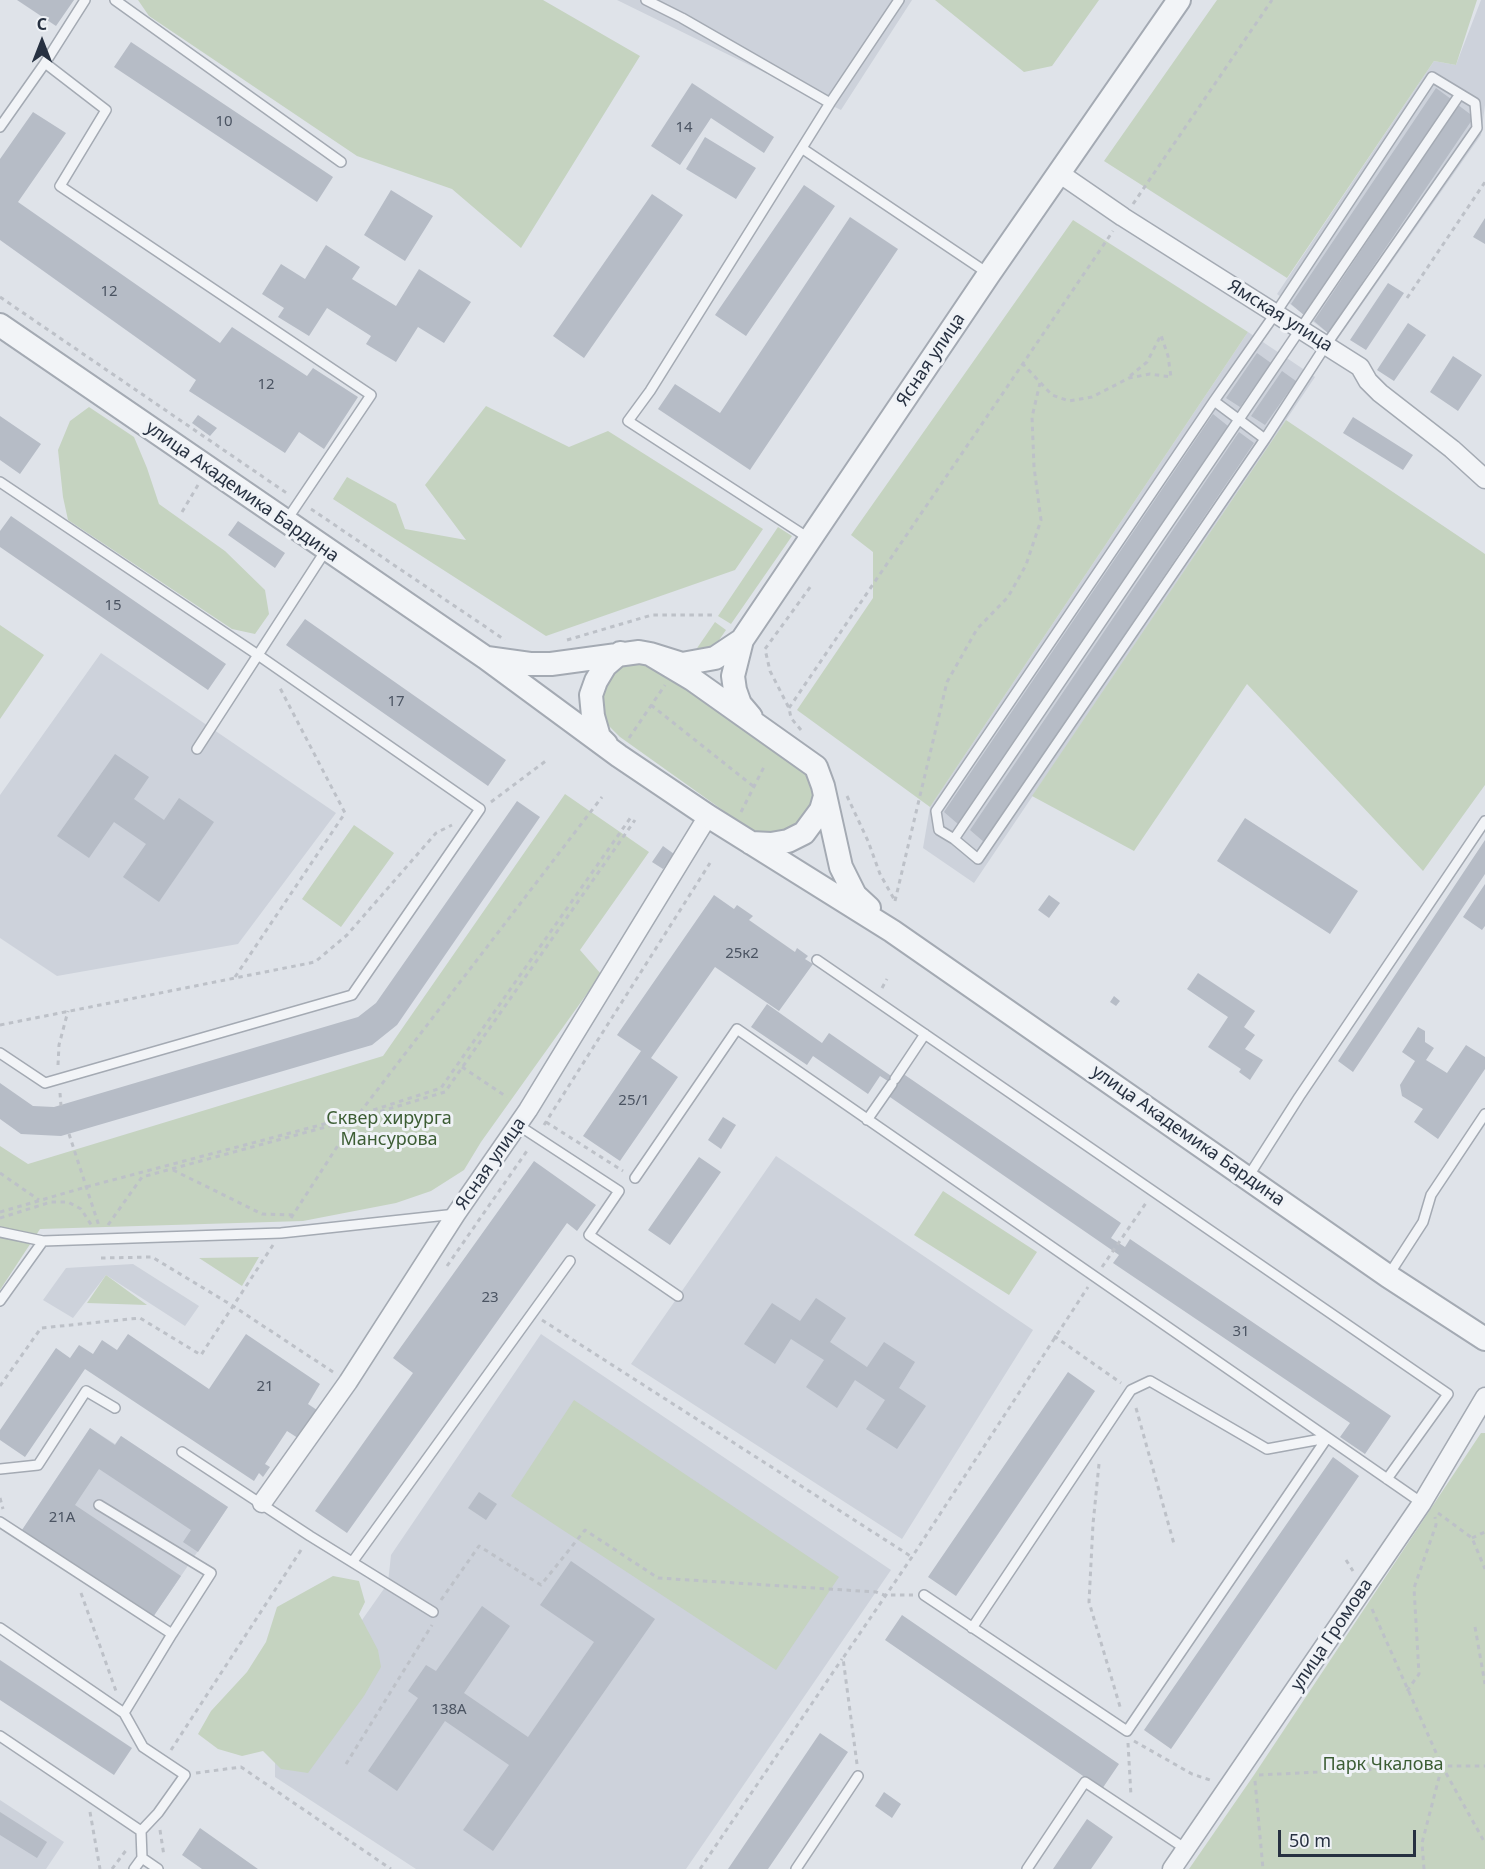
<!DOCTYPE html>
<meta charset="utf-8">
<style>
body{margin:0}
#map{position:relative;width:1485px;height:1869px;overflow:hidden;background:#dfe3e9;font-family:"Noto Sans",sans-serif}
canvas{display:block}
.north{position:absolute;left:12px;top:12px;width:60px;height:60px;-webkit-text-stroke:4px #eff2f6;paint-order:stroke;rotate:0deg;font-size:16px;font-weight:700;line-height:24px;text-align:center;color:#273141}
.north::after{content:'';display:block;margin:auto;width:21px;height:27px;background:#273141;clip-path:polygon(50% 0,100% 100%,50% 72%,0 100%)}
.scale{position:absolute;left:1278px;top:1830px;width:138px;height:27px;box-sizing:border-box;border:3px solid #273141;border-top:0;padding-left:8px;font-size:18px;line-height:21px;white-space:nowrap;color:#273141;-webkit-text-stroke:4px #eff2f6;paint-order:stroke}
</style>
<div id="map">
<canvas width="1485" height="1869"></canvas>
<div class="north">С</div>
<div class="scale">50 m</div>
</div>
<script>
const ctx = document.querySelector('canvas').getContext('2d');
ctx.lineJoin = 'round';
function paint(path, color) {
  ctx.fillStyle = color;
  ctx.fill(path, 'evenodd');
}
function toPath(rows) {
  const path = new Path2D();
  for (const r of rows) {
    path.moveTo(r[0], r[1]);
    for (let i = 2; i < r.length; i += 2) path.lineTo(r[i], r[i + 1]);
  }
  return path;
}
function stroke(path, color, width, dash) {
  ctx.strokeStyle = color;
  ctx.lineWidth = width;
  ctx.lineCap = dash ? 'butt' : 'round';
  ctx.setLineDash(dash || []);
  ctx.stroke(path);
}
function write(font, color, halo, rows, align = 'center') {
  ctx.font = font + ' "Noto Sans",sans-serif';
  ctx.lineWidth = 6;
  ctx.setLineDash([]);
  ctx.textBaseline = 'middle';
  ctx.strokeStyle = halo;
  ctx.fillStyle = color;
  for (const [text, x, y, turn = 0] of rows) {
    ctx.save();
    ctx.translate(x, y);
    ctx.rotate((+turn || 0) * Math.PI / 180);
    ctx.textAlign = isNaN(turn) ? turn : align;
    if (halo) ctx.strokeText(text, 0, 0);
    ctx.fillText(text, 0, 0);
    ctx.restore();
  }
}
paint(toPath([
 [617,0,912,0,841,110],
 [1481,0,1485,0,1485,105,1481,135,1337,340,1277,294,1434,61,1456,65],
 [1248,332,1315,377,974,883,923,848,930,807],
 [101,653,336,813,238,944,57,976,0,938,0,795],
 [776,1156,1033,1330,902,1539,631,1364],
 [133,1264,199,1306,185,1326,106,1275,73,1318,43,1300,66,1268],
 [541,1334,891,1570,686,1869,416,1869,275,1777,275,1744,388,1583,391,1555],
 [90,1428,115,1444,121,1436,228,1507,153,1617,22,1530],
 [0,1800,64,1842,46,1869,0,1869]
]), '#cdd2db');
paint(toPath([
 [138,0,543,0,640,56,521,248,452,189,357,156,149,16],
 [935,0,1099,0,1052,66,1024,72],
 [1217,0,1477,0,1456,65,1434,61,1287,278,1104,161],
 [1073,220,1248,332,930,807,797,710,873,598,873,552,851,535],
 [486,406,569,447,608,431,763,529,735,570,546,636,333,499,347,477,396,504,405,529,466,540,425,485],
 [89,407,134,437,147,468,159,504,225,551,265,590,269,614,255,634,232,629,68,520,63,497,58,450,70,421],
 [1286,420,1485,554,1485,785,1423,871,1247,684,1134,851,1032,796],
 [778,527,792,536,731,624,718,616],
 [715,622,726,630,717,643,706,651,693,654],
 [0,625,44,655,0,719],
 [639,663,659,667,805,771,813,796,811,812,801,822,789,829,776,832,752,831,620,737,608,725,600,710,600,686,621,664],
 [565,794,649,852,580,950,601,974,481,1142,464,1170,431,1191,396,1203,303,1221,40,1229,0,1290,0,1146,28,1164,383,1056],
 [354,825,394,853,341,927,302,899],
 [943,1191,1037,1252,1009,1295,914,1235],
 [259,1257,242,1286,199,1258],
 [106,1275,147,1305,87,1303],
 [574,1400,839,1577,776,1670,511,1496],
 [1481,1433,1485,1433,1485,1869,1189,1869,1254,1775],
 [333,1576,359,1581,365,1602,359,1614,378,1650,381,1667,364,1696,308,1773,281,1769,263,1751,242,1756,218,1749,198,1734,211,1711,247,1672,266,1642,277,1607]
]), '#c5d3c0');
paint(toPath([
 [17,0,74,0,56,26],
 [131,42,333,177,317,202,114,67],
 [692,83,774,137,764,153,711,118,680,165,651,146],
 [1436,88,1451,99,1305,316,1291,304],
 [1458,105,1474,117,1328,333,1314,321],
 [33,112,66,133,18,202,220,343,232,327,307,376,313,368,358,397,324,449,299,432,285,453,189,391,196,380,0,240,0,159],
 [705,137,756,168,736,199,686,169],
 [804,185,835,206,746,336,715,315],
 [391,190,433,216,405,261,364,235],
 [652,194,683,215,584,358,553,336],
 [850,217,898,249,750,470,658,409,675,384,720,413],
 [1485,218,1485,244,1473,237],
 [326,245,360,267,352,279,396,306,419,269,471,302,444,343,418,327,396,362,366,344,371,336,327,308,309,336,278,317,284,308,262,294,281,264,305,279],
 [1388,283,1404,293,1366,350,1350,340],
 [1408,323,1426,335,1394,381,1377,370],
 [1257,353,1271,363,1240,407,1226,398],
 [1453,356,1482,375,1458,411,1430,392],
 [1282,371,1296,381,1265,425,1251,416],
 [1213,414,1228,426,958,824,944,812],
 [198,415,217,428,210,436,192,423],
 [0,416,41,444,20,474,0,460],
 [1353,417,1413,455,1403,470,1343,433],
 [1239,432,1254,443,984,842,970,830],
 [11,516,226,664,208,690,0,547,0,531],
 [238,521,285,553,275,568,228,535],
 [305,619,506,760,488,786,286,645],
 [115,754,149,777,134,799,164,820,179,798,214,822,159,902,123,877,146,844,114,822,89,858,57,836],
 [517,801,540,817,397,1025,372,1045,61,1136,21,1134,0,1119,0,1083,33,1106,54,1107,358,1017,376,1003],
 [1245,818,1358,891,1330,934,1217,861],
 [1485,840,1485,874,1353,1072,1338,1061],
 [663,846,674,854,663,869,652,862],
 [1485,884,1485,926,1482,930,1463,917],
 [714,895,734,909,737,905,753,916,749,920,795,952,797,948,808,956,805,959,813,964,779,1011,715,967,651,1058,678,1077,620,1161,583,1136,641,1051,617,1035],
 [1049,895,1060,903,1049,918,1038,910],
 [1198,973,1255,1011,1244,1027,1255,1035,1245,1049,1263,1060,1250,1080,1239,1072,1241,1069,1208,1047,1228,1017,1187,989],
 [1114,996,1120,1001,1116,1006,1110,1002],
 [767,1004,822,1043,829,1033,897,1080,902,1073,1121,1223,1111,1238,1125,1247,1130,1239,1391,1416,1365,1454,1340,1437,1350,1423,1113,1263,1119,1255,887,1095,894,1085,880,1076,868,1094,813,1056,807,1065,751,1027],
 [1418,1027,1425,1031,1425,1042,1434,1048,1426,1060,1447,1073,1466,1045,1485,1057,1485,1069,1438,1139,1414,1122,1423,1109,1402,1096,1400,1085,1415,1061,1402,1052],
 [723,1117,736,1125,721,1149,708,1140],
 [699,1157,721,1172,670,1245,648,1230],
 [534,1161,596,1205,577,1231,567,1223,347,1533,315,1511,413,1373,393,1358],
 [816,1298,846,1318,830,1342,867,1367,884,1342,915,1362,899,1388,926,1406,897,1449,866,1429,885,1400,855,1380,837,1408,806,1387,824,1360,791,1339,775,1364,744,1344,772,1303,800,1321],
 [128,1334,209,1389,246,1334,320,1384,308,1404,320,1412,301,1440,287,1431,265,1464,270,1467,263,1477,259,1473,254,1481,85,1369,25,1457,0,1440,0,1430,56,1348,70,1358,79,1345,93,1354,102,1340,117,1350],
 [1068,1372,1095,1391,956,1596,928,1577],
 [90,1428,115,1445,121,1436,228,1507,198,1552,183,1542,191,1530,99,1469,75,1505,181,1576,153,1617,22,1530],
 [1333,1457,1359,1476,1171,1749,1144,1730],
 [479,1492,497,1504,486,1520,468,1508],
 [571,1561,655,1619,493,1851,463,1830,509,1765,445,1721,397,1791,368,1771,418,1698,408,1691,426,1665,436,1671,482,1606,510,1626,464,1693,528,1737,594,1642,540,1605],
 [902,1615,1119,1764,1102,1789,885,1640],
 [0,1660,132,1748,114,1775,0,1700],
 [820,1733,848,1752,768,1869,728,1869],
 [884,1792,901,1804,892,1818,875,1806],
 [0,1812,47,1842,37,1858,0,1835],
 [1087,1819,1113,1837,1091,1869,1053,1869],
 [200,1828,258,1869,202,1869,182,1855]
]), '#b6bcc6');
const service = toPath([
 [115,0,341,162],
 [646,0,682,18,830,103],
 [45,63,106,110,60,186,371,395,286,521],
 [1432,77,1475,103,1477,128,1326,345,1265,439,978,859,954,839,939,830,936,811,1214,401,1275,314,1432,77],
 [0,127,45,63,85,0],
 [803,149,989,274],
 [1214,401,1265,439],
 [0,482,258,655,480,809,352,995,45,1083,0,1053],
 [810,539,628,421,650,391,830,103,899,0],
 [197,749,326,550],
 [954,839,1460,94],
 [817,960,1448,1394,1387,1479],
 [895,1079,925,1034],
 [867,1120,892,1084],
 [518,1125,619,1191,589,1235,678,1296],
 [1248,1177,1299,1097,1485,821],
 [635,1178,737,1029,1422,1503],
 [0,1232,43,1241,281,1233,456,1214],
 [1388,1276,1423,1222,1431,1195,1485,1114],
 [0,1301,43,1241],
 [182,1452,310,1536,433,1612],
 [0,1469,38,1465,86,1391,115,1408],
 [99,1505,211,1573,172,1634],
 [0,1522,172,1634,124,1713,0,1628],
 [353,1561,570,1261],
 [924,1595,1127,1731,1327,1438],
 [972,1628,1131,1390,1150,1381,1267,1449,1327,1438],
 [0,1736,141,1831,158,1813,185,1775,143,1747,124,1713],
 [141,1831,142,1858],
 [134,1869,142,1858,158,1869],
 [796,1869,858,1776],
 [1027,1869,1085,1782,1186,1849]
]);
const minor = toPath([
 [1059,173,1123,217,1360,367,1368,381,1380,393,1452,449,1485,479],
 [262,1503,348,1382,456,1214,528,1110,708,816],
 [1172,1869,1422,1503,1485,1397]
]);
const tertiary = toPath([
 [0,325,486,658,619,756,708,816,892,931,1388,1276,1485,1339],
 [742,640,733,676,735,690,740,704,751,717],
 [650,654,682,664,715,658,742,640,989,274,1179,0],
 [487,658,530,664,551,664,639,652,650,654,692,679,816,767,823,786,841,867,855,895,869,908],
 [606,744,599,737,593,716,591,695,596,681,605,666,620,653],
 [751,843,771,844,788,841,804,833,821,810,825,796]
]);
stroke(service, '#a4aab3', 12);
stroke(minor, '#a4aab3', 21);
stroke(tertiary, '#a4aab3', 26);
stroke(toPath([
 [1133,204,1272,0],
 [0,297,288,494],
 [1407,298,1485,182],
 [1022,363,1052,395,1069,401,1092,397,1129,378,1150,374,1171,377,1168,356,1161,335],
 [1130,376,1147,362,1161,335],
 [311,509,505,640],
 [182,512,198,485],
 [567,640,652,615,713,615],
 [651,705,753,786],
 [789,708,1113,231],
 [801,730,791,718,789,708,770,671,765,649,811,586],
 [629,738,665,685],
 [847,796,868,841,880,874,894,899],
 [491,802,547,760],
 [741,812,765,765],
 [895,901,947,682,977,629,1008,597,1026,565,1041,520,1034,467,1032,417,1040,383],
 [235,977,345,813,280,688],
 [882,988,887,979],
 [0,1025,315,962,347,935,436,833,452,825],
 [58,1065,59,1045,68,1011],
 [462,1067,507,1097],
 [60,1093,61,1106],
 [546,1122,623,1171],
 [544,1125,710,863],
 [69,1134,99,1226],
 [173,1170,262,1214,293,1215],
 [0,1173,39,1200],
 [0,1212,86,1187,358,1115,441,1088,631,817],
 [0,1218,51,1202,68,1202,81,1209,92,1226],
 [291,1218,355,1119,602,797],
 [108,1225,142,1177,355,1119,445,1092,635,820],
 [101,1258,152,1257,233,1306,333,1372],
 [447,1266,529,1148],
 [1102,1267,1146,1203],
 [542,1320,912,1557],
 [1054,1336,1121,1383],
 [0,1386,41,1328,140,1318,201,1355,273,1245],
 [1136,1408,1174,1544],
 [1099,1464,1093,1524,1089,1602,1121,1710],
 [0,1498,3,1509],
 [1438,1513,1472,1538,1485,1569],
 [1472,1538,1485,1532],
 [1346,1560,1353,1571],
 [81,1593,116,1691],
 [441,1600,479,1546,541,1585,585,1530,658,1578,876,1592,884,1595,913,1595],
 [1372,1609,1442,1766,1485,1843],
 [1475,1627,1485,1684],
 [1407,1691,1419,1674,1414,1588,1436,1525,1435,1517],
 [1134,1741,1192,1774,1210,1780],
 [1128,1743,1131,1796],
 [171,1750,303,1547],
 [346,1764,432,1625],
 [857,1764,843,1658,912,1557,1088,1287],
 [196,1773,241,1767,391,1869],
 [1259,1775,1442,1766,1485,1766],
 [1255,1781,1263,1869],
 [90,1812,100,1869],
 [160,1830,164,1856],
 [112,1869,127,1849],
 [700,1869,842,1659],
 [1424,1869,1422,1843,1442,1766]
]), '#bdc1c8', 3, [4.5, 4.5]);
stroke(service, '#f2f4f7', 9);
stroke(minor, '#f2f4f7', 18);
stroke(tertiary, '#f2f4f7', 22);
write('15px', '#4b5462', null, [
 ["10",224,122],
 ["14",684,128],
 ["12",109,292],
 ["12",266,385],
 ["15",113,606],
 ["17",396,702],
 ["25к2",742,954],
 ["25/1",634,1101],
 ["23",490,1298],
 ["31",1241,1332],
 ["21",265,1387],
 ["21А",62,1518],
 ["138А",449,1710]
]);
write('18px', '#273141', '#eff2f6', [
 ["Ямская улица",1280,316,32],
 ["Ясная улица",931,360,-56],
 ["улица Академика Бардина",242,492,35],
 ["улица Академика Бардина",1188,1136,35],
 ["Ясная улица",491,1164,-55],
 ["улица Громова",1332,1635,-56]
]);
write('18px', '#3c5d34', '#eff2f6', [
 ["Сквер хирурга",389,1119],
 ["Мансурова",389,1140],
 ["Парк Чкалова",1383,1765]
]);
</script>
